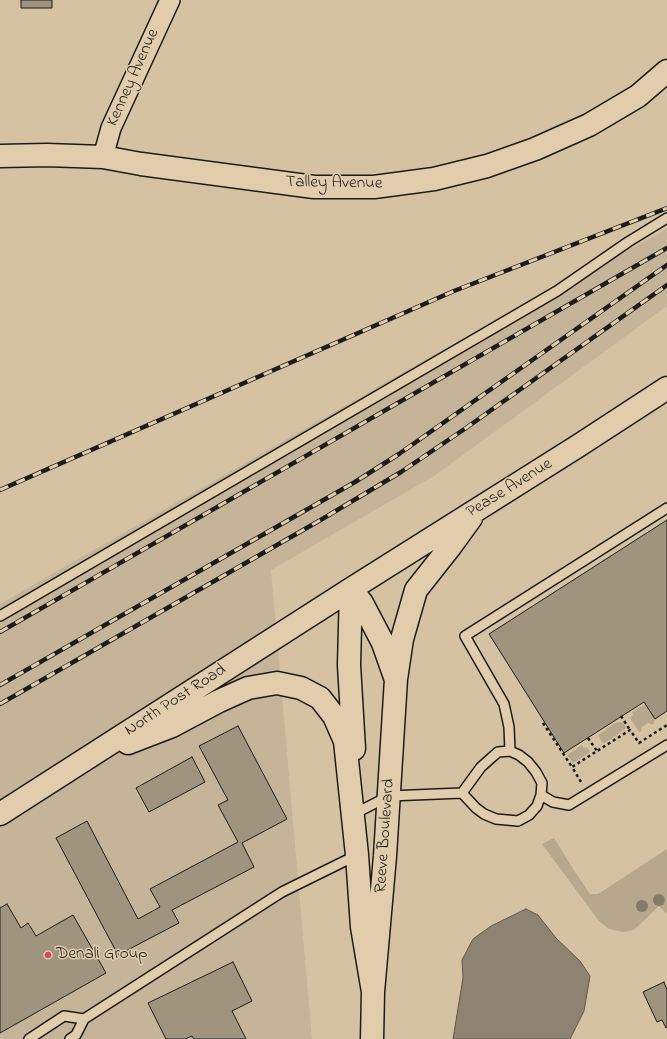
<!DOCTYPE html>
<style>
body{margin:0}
canvas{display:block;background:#d5c2a3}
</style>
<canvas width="667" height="1039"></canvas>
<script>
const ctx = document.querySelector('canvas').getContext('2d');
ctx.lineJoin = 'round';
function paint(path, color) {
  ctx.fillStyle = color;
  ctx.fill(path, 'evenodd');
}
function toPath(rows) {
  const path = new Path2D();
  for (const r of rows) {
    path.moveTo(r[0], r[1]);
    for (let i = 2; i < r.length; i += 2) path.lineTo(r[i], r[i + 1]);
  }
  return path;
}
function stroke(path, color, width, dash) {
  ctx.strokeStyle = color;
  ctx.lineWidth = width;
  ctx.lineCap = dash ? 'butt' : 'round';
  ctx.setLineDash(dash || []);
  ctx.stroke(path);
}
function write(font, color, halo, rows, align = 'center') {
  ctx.font = font + ' "Indie Flower",sans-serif';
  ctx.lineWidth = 3;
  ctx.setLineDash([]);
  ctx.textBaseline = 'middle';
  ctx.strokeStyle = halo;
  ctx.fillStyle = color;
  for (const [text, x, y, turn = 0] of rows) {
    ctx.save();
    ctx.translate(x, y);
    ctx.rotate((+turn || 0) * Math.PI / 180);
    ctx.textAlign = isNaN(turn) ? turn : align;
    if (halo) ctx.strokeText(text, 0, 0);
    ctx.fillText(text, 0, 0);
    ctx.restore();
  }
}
paint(toPath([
 [667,229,667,306,434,476,271,570,312,1039,0,1039,0,604,423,361]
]), '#c5b498');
paint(toPath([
 [646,704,655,719,653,725,648,723,642,727,641,732,639,732,630,718,633,715,632,712],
 [622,722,626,726,625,729,605,743,602,742,598,735,615,723],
 [582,745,584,748,587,747,590,752,573,763,567,755],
 [554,838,573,869,590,894,598,894,667,849,667,914,659,906,634,930,623,932,609,929,599,921,542,844]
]), '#b6a78d');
const water = toPath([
 [526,909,538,915,556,938,580,961,590,976,584,1011,570,1039,453,1039,463,978,462,960,473,939,491,926,526,909]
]);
paint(water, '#8e8270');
stroke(water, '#60594e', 1);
const building = toPath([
 [21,0,52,0,52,8,21,8,21,0],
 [667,520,667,711,655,719,644,702,564,753,489,634,667,520],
 [238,726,287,819,242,843,254,867,172,910,179,923,118,955,56,838,87,821,138,919,160,907,150,889,238,842,218,805,228,800,199,746,238,726],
 [192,757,205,782,149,812,136,788,192,757],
 [7,904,21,928,28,923,36,936,73,915,106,973,0,1033,0,908,7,904],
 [233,962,252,1001,232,1011,246,1039,194,1039,192,1036,185,1039,166,1039,148,1003,233,962],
 [664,982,667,990,667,1027,666,1028,662,1020,657,1022,643,992,664,982]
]);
paint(building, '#a1947e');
stroke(building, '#1c1c1c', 1);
const lane = toPath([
 [0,616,557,291,628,242,667,218],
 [510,751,509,727,504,704,465,636,667,508],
 [510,751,519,755,528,762,536,772,542,783,541,795,537,806,529,815,518,821,496,819,484,814,476,808,462,793,481,767,490,759,498,752,510,751],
 [541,795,553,802,569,805,667,745],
 [354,814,389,796,462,793],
 [29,1039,64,1016,84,1019],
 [70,1039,76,1035,84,1019,282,892,357,855]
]);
const street = toPath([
 [103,157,111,128,170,0]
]);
const secondary = toPath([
 [0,156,47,155,103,157,141,164,314,187,374,187,434,179,487,166,535,149,589,125,638,96,667,71],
 [351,589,349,665,354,749],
 [351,589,362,603,383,643,395,677],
 [128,743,172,726,219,701,248,688,277,683,301,688,320,698,334,716,345,741,357,855,362,927,373,992],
 [0,814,351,589,578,446,667,388],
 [372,1039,373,992,385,856,396,679,402,639,416,590,450,547,471,518]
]);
stroke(lane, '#1c1c1c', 12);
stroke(street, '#1c1c1c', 22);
stroke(secondary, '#1c1c1c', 25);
stroke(toPath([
 [621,716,630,730],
 [543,723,572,767],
 [588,738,597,751],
 [581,782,572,767,630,730,639,743,667,725]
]), '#1c1c1c', 2.5, [3, 3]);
stroke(lane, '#e1cdac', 9);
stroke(street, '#e1cdac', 19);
stroke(secondary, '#e1cdac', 22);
const rail = toPath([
 [0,490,454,291,667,208],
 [0,632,667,248],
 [0,685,355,482,399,454,667,265],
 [0,704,324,518,401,472,466,428,667,285]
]);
stroke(rail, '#1c1c1c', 4.5);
stroke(rail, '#e1cdac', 3, [9]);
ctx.fillStyle = '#847a68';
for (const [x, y] of [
 [659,900],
 [642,906]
]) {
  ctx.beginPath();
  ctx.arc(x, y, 6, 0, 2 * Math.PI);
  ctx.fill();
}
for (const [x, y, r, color] of [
 [48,955,4,"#d1495b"]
]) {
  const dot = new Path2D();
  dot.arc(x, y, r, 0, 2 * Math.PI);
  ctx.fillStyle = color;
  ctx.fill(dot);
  stroke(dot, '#e1cdac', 1.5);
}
write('17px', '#1c1c1c', '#e1cdac', [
 ["Kenney Avenue",134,78,-66],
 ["Talley Avenue",334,184,1],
 ["Pease Avenue",510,489,-32],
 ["North Post Road",176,701,-33],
 ["Reeve Boulevard",386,836,-86]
]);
write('17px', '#1c1c1c', '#e1cdac', [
 ["Denali Group",56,955]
], 'left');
</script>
